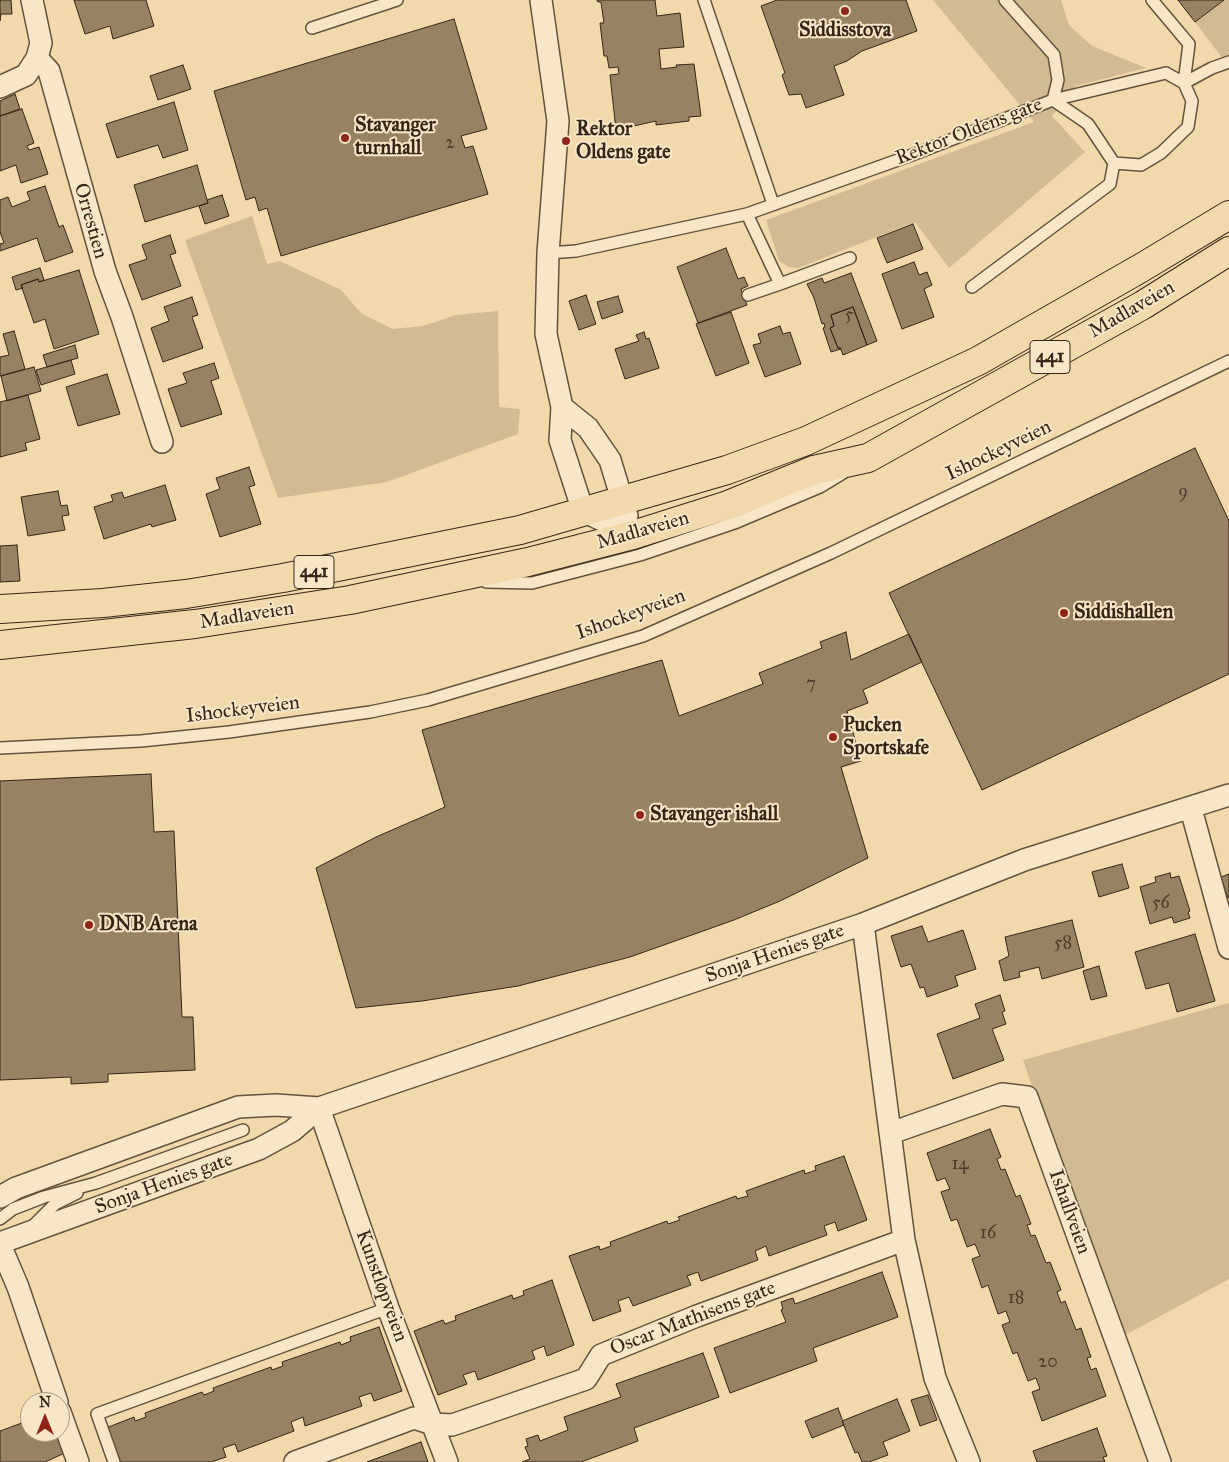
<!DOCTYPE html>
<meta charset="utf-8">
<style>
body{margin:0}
#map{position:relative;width:1229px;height:1462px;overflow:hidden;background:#f2d9ab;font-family:"IM FELL Great Primer",serif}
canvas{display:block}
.north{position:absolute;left:20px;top:1392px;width:50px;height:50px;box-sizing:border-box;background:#f7e6c8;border:1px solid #a99981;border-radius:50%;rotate:0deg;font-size:14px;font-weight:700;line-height:20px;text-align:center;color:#352617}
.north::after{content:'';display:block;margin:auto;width:18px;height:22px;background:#8f2418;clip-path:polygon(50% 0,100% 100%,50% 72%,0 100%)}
</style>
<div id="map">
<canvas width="1229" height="1462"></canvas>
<div class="north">N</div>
</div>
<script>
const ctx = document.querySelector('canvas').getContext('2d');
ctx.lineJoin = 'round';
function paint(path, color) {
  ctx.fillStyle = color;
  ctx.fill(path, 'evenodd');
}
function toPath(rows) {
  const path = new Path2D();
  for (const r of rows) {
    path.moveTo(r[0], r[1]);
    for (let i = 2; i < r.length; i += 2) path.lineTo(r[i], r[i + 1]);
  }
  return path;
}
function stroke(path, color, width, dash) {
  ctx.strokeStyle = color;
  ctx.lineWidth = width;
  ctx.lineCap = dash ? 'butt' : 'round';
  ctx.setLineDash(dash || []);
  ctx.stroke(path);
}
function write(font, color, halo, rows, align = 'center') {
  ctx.font = font + ' "IM FELL Great Primer",serif';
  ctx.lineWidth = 4;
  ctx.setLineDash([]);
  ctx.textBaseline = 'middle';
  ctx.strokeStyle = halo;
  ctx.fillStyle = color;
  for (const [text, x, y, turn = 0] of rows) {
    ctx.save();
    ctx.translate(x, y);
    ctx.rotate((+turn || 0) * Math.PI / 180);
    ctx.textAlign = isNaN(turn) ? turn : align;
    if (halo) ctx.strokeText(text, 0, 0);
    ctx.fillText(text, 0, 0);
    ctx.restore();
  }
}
paint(toPath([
 [933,0,1061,0,1069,25,1092,46,1146,68,1076,86,1052,116,1085,152,949,268,915,222,798,268,789,267,779,261,766,220,1034,122],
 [1224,0,1229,0,1229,67,1195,22],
 [252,216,267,264,280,261,341,290,362,314,393,329,423,326,456,315,498,311,499,407,520,409,518,434,387,482,278,498,185,240],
 [1229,1003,1229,1279,1118,1339,1023,1060]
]), '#d2bb92');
const building = toPath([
 [0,0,11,0,12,14,1,14,0,21,0,0],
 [74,0,146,0,154,26,113,39,110,26,85,34,74,0],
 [597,0,655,0,657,16,680,13,684,47,659,49,661,69,677,67,676,65,694,64,701,116,689,117,689,121,656,125,656,121,616,130,610,75,619,74,618,67,609,68,607,56,604,56,600,23,604,23,601,2,598,2,597,0],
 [777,0,906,0,917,31,862,51,847,61,834,66,844,95,806,108,801,94,789,95,782,75,785,73,761,6,777,0],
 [1178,0,1224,0,1195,22,1178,0],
 [454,19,487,129,461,136,465,148,473,146,488,194,281,256,267,208,259,211,255,197,246,200,214,91,454,19],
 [183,65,191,89,158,100,150,76,183,65],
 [15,94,20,109,0,116,0,101,15,94],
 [174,102,188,150,163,158,158,145,117,158,106,124,174,102],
 [22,109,34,143,27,146,29,150,39,147,48,174,21,183,16,165,0,171,0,116,22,109],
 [197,165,208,203,145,222,134,185,197,165],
 [45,186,59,227,63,225,73,252,45,262,37,238,0,251,0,244,4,243,0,232,0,200,8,197,12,207,30,200,27,192,45,186],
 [222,195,229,216,205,224,199,206,208,203,207,200,222,195],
 [913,224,923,249,887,263,877,238,913,224],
 [170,235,176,253,170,255,181,286,142,300,129,265,147,259,142,245,170,235],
 [726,248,738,279,744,277,748,286,741,289,747,305,698,323,677,267,726,248],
 [914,262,919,275,927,272,932,285,924,289,934,317,902,329,882,274,914,262],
 [40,268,44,280,39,282,38,279,21,285,23,288,16,290,12,277,40,268],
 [79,270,99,334,54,349,45,319,34,323,21,285,38,279,39,282,79,270],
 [851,273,877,341,867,345,853,307,831,315,834,326,830,328,838,348,841,349,831,352,823,328,825,327,824,323,822,324,814,298,807,284,822,278,824,283,851,273],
 [586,295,596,324,579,330,569,301,586,295],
 [618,296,623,312,602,319,597,302,618,296],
 [192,297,198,315,192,317,203,348,163,362,151,328,169,321,164,307,192,297],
 [853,307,867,345,843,355,840,347,838,348,830,328,834,326,831,315,853,307],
 [731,312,749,363,716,376,696,324,731,312],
 [780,326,783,334,790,332,801,364,765,377,753,345,761,343,758,334,780,326],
 [14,331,25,369,0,376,0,357,9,355,3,334,14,331],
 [644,332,646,339,649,338,659,368,625,379,615,349,639,341,636,335,644,332],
 [75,345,78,358,47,367,43,355,75,345],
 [71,360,75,374,41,385,36,370,71,360],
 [214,363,219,378,211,381,222,414,181,427,168,389,187,383,183,373,214,363],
 [34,367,41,391,7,401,1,376,34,367],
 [107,374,120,414,78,426,66,387,107,374],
 [28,395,40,439,25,443,27,450,0,457,0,402,28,395],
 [1195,448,1229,521,1229,674,982,790,889,593,1195,448],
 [249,467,255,485,249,487,261,524,220,537,206,494,220,489,216,478,249,467],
 [165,485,176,520,152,527,151,524,104,539,94,507,113,501,111,495,122,492,124,498,165,485],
 [58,491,61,506,67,505,69,515,62,516,65,530,28,536,21,497,58,491],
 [17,545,20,581,0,582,0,546,17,545],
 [846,632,851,660,909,634,922,662,863,690,868,703,847,711,861,761,841,767,868,858,780,901,734,920,630,957,518,986,422,1001,356,1008,316,868,376,837,445,807,422,730,662,660,679,716,763,684,759,673,822,648,820,642,846,632],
 [151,774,154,832,174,831,182,1017,193,1017,195,1070,108,1074,108,1082,71,1084,71,1077,0,1080,0,781,151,774],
 [1122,864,1129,888,1099,897,1092,872,1122,864],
 [1170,873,1171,878,1179,876,1190,911,1188,912,1190,918,1174,923,1172,917,1150,924,1140,887,1156,882,1155,877,1170,873],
 [1229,874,1229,898,1228,898,1221,877,1229,874],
 [1072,920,1084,967,1042,979,1039,967,1019,972,1020,977,1004,981,999,961,1009,956,1005,937,1072,920],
 [922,926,928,942,963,930,976,969,955,976,958,986,927,997,924,987,920,988,911,964,901,967,891,936,922,926],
 [1195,934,1215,1001,1177,1012,1169,983,1146,989,1135,952,1195,934],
 [1099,966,1107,996,1091,1000,1083,971,1099,966],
 [1000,995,1005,1011,1002,1012,1006,1024,992,1029,1004,1060,953,1079,937,1034,980,1018,975,1004,1000,995],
 [990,1129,1001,1157,997,1159,1001,1170,1005,1169,1016,1197,1020,1195,1031,1224,1027,1225,1031,1236,1035,1235,1046,1263,1050,1262,1061,1290,1057,1292,1061,1303,1065,1301,1076,1330,1081,1328,1091,1357,1087,1358,1091,1370,1096,1368,1106,1396,1042,1421,1032,1392,1040,1389,1036,1378,1028,1381,1017,1352,1013,1354,1002,1325,1010,1322,1006,1311,998,1314,988,1285,982,1288,972,1259,980,1256,975,1244,967,1247,957,1219,951,1221,941,1192,950,1189,945,1178,937,1181,927,1153,990,1129],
 [844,1156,867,1220,838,1231,835,1222,824,1226,827,1235,769,1256,766,1246,755,1251,758,1260,701,1281,698,1272,687,1276,691,1285,633,1306,629,1297,618,1301,621,1311,593,1321,569,1256,599,1246,600,1250,611,1246,610,1242,667,1221,668,1224,680,1220,678,1217,736,1196,737,1199,748,1196,746,1191,804,1170,805,1174,816,1170,815,1166,844,1156],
 [882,1272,898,1317,813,1348,817,1361,730,1393,714,1348,786,1322,781,1310,783,1309,781,1302,793,1298,795,1304,882,1272],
 [552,1280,574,1345,547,1356,544,1346,532,1351,535,1359,478,1380,475,1371,463,1375,467,1384,438,1395,414,1331,443,1320,445,1324,456,1320,455,1316,512,1295,513,1299,524,1295,523,1291,552,1280],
 [379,1327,402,1391,374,1401,371,1393,359,1397,362,1406,305,1426,303,1417,291,1422,294,1431,238,1452,235,1444,223,1448,226,1457,211,1462,118,1462,106,1428,134,1417,135,1421,146,1417,145,1413,202,1392,204,1395,214,1391,213,1388,271,1367,272,1370,283,1366,282,1362,340,1342,341,1345,351,1341,350,1337,379,1327],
 [703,1353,719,1397,634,1428,638,1441,581,1462,522,1462,530,1459,525,1447,528,1446,526,1439,538,1435,540,1441,568,1430,564,1417,621,1397,616,1384,703,1353],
 [928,1395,937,1420,920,1426,911,1400,928,1395],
 [897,1399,910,1431,883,1442,888,1455,869,1462,862,1462,858,1452,855,1453,842,1421,897,1399],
 [838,1408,844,1425,812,1438,805,1421,838,1408],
 [30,1420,30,1432,46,1432,48,1439,61,1435,67,1452,45,1462,0,1462,0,1431,30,1420],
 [1097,1428,1107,1456,1103,1457,1105,1462,1037,1462,1033,1451,1097,1428],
 [421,1442,428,1462,367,1462,421,1442]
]);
paint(building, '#978364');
stroke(building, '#352617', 1);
const lane = toPath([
 [704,0,773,204],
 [1152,0,1189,44,1184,83],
 [312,28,397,0],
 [1166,73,1184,83,1192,101,1188,127,1161,153,1141,165,1114,163,1088,124,1053,100,1166,73],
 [1184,83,1212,68,1229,62],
 [747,214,780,284,748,295],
 [548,253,576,251,747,214,912,155,1053,100,1058,80,1054,55,1005,0],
 [780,284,850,258],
 [972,287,1110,184,1114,163],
 [486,582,532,583,640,555,737,522,820,487,843,473],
 [0,748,141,741,229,732,370,712,428,700,643,636,831,553,1229,361],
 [0,1219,13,1209,44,1197,96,1183,243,1130],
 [32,1227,55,1204,77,1193],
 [114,1462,97,1414,388,1308]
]);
const street = toPath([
 [32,0,41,43,37,58,49,71,105,271,122,317,162,442],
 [541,0,558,121,548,253,546,334,562,407,560,440,583,511,633,535],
 [0,87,26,75,37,58],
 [562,407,588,428,610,460,627,516],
 [1191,809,1229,948],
 [863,924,904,1240,935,1378,969,1462],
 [319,1108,388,1308,447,1462],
 [891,1133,1002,1094,1027,1097,1160,1462],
 [0,1197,16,1188,238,1107,276,1105,319,1108],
 [0,1243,259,1149,292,1131,319,1108,863,924,1024,860,1229,795],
 [0,1245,18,1287,57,1402],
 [60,1412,78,1462],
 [295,1462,414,1418,433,1424,452,1425,586,1379,601,1355,697,1316,904,1240]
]);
const primary = toPath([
 [0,609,103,603,186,594,283,578,520,530,727,470,806,441,978,361,1141,268,1229,215],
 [0,645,195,624,350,600,528,562,633,535,728,505,814,470,868,458,1143,305,1229,251]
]);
stroke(lane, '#64533c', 14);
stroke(street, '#64533c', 24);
stroke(primary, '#352617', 30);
stroke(lane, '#f7e6c8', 11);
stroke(street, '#f7e6c8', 21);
stroke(primary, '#f2d9ab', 28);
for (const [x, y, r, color] of [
 [845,11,5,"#8f2418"],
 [345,138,5,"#8f2418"],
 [566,141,5,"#8f2418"],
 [1064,613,5,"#8f2418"],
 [833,737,5,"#8f2418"],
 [640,815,5,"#8f2418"],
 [89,925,5,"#8f2418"]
]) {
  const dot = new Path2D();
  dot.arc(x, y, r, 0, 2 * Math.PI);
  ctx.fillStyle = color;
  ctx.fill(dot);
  stroke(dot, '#f7e6c8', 2);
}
write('18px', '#4e3d2a', null, [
 ["2",450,144],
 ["5",849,316],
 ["9",1183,493],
 ["7",811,685],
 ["56",1161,904],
 ["58",1063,944],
 ["14",960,1165],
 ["16",988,1234],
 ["18",1016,1299],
 ["20",1048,1363]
]);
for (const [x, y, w] of [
 [1050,357,40],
 [314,572,40]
]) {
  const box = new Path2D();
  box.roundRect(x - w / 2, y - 16.5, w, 33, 4);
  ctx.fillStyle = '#f7e6c8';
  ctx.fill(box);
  stroke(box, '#352617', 1);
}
write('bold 19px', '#352617', null, [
 ["441",1050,357],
 ["441",314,572]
]);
write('bold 20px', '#352617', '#f7e6c8', [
 ["Siddisstova",845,31,"center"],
 ["Stavanger",355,126],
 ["turnhall",355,149],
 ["Rektor",576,130],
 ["Oldens gate",576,153],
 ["Siddishallen",1074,613],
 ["Pucken",843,726],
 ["Sportskafe",843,749],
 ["Stavanger ishall",650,815],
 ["DNB Arena",99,925]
], 'left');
write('20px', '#352617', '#f7e6c8', [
 ["Rektor Oldens gate",969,132,-21],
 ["Orrestien",90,221,74],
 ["Madlaveien",1132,310,-30],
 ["Ishockeyveien",999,451,-26],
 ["Madlaveien",643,531,-16],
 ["Ishockeyveien",631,615,-20],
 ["Madlaveien",247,616,-9],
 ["Ishockeyveien",243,710,-7],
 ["Sonja Henies gate",775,954,-19],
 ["Sonja Henies gate",164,1184,-20],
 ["Ishallveien",1069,1212,70],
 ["Kunstløpveien",381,1286,70],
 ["Oscar Mathisens gate",693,1319,-21]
]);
</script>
